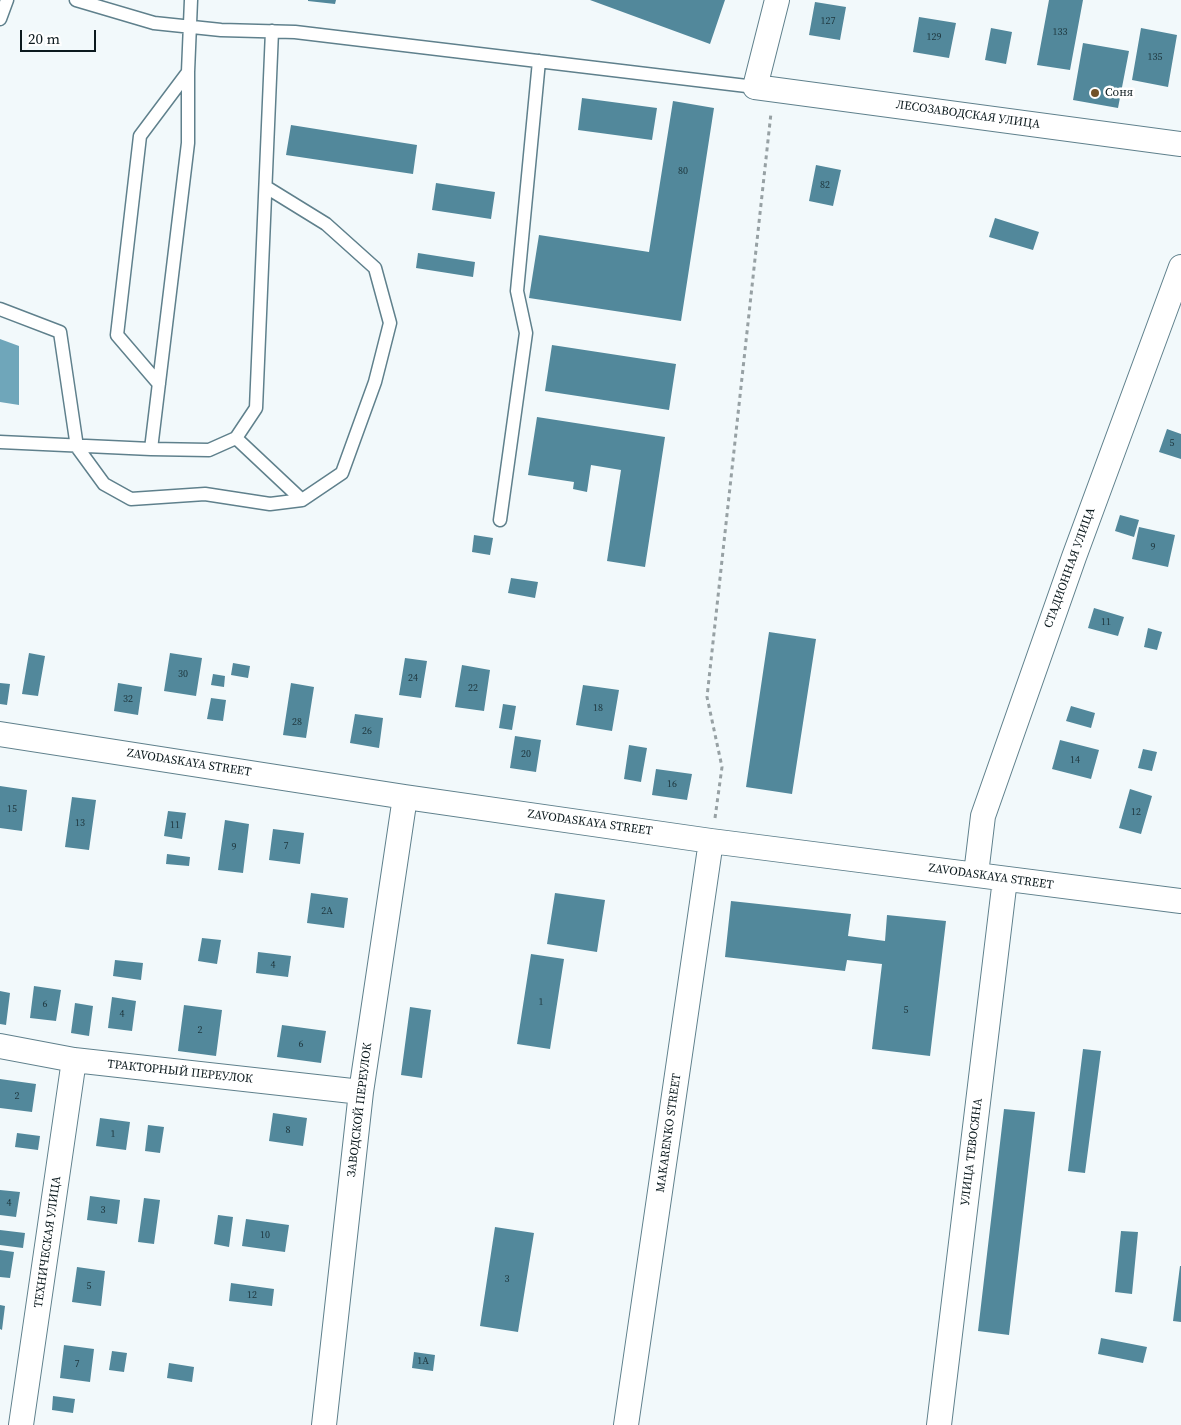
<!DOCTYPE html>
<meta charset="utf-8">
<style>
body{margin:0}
#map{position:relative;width:1181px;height:1425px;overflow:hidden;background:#f2f9fb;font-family:"Source Serif 4",serif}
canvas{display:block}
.scale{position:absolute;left:20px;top:30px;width:76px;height:22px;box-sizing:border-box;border:2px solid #0c1a1e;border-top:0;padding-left:6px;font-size:15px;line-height:18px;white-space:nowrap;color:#0c1a1e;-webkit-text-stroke:4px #fff;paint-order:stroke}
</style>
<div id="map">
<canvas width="1181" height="1425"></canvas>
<div class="scale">20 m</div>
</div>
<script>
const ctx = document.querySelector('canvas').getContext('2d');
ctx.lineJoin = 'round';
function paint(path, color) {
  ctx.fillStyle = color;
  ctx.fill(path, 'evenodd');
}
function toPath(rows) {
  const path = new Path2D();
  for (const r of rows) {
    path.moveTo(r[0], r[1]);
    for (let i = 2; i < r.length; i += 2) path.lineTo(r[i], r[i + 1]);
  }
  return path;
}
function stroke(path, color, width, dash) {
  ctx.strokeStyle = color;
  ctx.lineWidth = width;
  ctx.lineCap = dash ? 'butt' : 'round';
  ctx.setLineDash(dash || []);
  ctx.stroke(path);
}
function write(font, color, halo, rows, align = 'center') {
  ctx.font = font + ' "Source Serif 4",serif';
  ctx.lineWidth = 5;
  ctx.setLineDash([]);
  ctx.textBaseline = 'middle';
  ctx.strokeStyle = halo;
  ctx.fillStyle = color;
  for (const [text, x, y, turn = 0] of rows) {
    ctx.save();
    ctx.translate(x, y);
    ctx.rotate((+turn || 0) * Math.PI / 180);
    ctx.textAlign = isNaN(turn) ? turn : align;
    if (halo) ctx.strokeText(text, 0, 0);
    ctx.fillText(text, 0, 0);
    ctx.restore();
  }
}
paint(toPath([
 [0,339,19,346,19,405,0,402]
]), '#6fa6ba');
paint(toPath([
 [308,0,336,0,335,4,308,1],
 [590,0,725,0,710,44],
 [1049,0,1083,0,1070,70,1037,65],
 [815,2,846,7,840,40,809,35],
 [919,17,956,23,949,58,913,52],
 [991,28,1012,32,1006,64,985,60],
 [1141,28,1177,35,1168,87,1132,80],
 [1083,43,1129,51,1118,108,1073,100],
 [582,98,657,108,652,140,578,130],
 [673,101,714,108,681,321,529,298,539,235,649,252],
 [291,125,417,145,413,174,286,155],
 [816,165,841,170,833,206,809,201],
 [436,183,495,192,491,219,432,210],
 [995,218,1039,232,1033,250,989,237],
 [418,253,475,262,473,277,416,268],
 [552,345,676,364,669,410,545,391],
 [537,417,665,437,645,567,607,561,621,470,591,465,587,492,573,489,574,482,528,475],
 [1167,429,1181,434,1181,459,1159,452],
 [1120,515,1139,520,1134,537,1115,531],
 [1139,527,1175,535,1168,567,1132,559],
 [474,535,493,538,490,555,472,552],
 [511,578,538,582,535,598,508,593],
 [1094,608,1124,617,1118,636,1088,628],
 [1148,628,1162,632,1157,650,1144,647],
 [769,632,816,639,792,794,746,787],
 [29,653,45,656,38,696,22,694],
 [170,653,202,658,196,696,164,691],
 [405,658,427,661,421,698,399,695],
 [233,663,250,666,248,678,231,675],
 [462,665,490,670,484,711,455,707],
 [213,674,225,676,224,687,211,685],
 [0,683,10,684,7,705,0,704],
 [118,683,142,687,138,715,114,711],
 [291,683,314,687,306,738,283,735],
 [583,685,619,690,612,731,576,725],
 [211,698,226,700,223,721,207,719],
 [503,704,516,706,512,730,499,728],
 [1071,706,1095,713,1091,728,1066,721],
 [355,714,383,718,379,748,350,743],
 [515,736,541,740,536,772,510,768],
 [1060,740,1099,750,1091,779,1052,769],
 [629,745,647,748,641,782,624,779],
 [1143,749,1157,752,1152,771,1138,768],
 [656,769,692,774,687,800,652,795],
 [0,786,27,790,22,831,0,828],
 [1130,789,1152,796,1141,834,1119,828],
 [72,797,96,800,89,850,65,847],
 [168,811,186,813,182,839,164,836],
 [225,820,249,824,243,873,218,870],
 [273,829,304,833,300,864,269,860],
 [167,854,190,857,189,866,166,864],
 [311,893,348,898,344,928,307,923],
 [555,893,605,900,597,952,547,944],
 [731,901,851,914,848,936,885,941,887,915,946,921,930,1056,872,1049,882,964,847,960,845,971,725,957],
 [202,938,221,940,217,964,198,961],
 [258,952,291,956,288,977,256,973],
 [531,954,564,959,550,1049,517,1044],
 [115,960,143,963,141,980,113,976],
 [34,986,61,990,56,1021,30,1018],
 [0,991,10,993,6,1025,0,1024],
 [112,997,136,1001,132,1031,108,1028],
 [75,1003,93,1006,89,1036,71,1033],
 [184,1005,222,1010,216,1056,178,1051],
 [410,1007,431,1010,422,1078,401,1075],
 [282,1025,326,1031,321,1063,277,1057],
 [1083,1049,1101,1051,1085,1173,1068,1171],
 [0,1079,36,1084,32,1112,0,1108],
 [1004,1109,1035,1112,1009,1335,978,1331],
 [273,1113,307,1118,303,1146,269,1141],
 [100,1118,130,1122,126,1150,96,1146],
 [148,1125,164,1127,160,1153,145,1151],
 [17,1133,40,1136,38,1150,15,1147],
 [0,1190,20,1192,16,1217,0,1215],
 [90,1196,120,1200,117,1224,87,1220],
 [144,1198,160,1200,154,1244,138,1242],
 [218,1215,233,1217,229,1247,214,1244],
 [246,1219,289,1225,285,1252,242,1246],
 [495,1227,534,1233,518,1332,480,1326],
 [0,1230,25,1233,23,1248,0,1245],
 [1121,1231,1138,1232,1132,1294,1115,1292],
 [0,1250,14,1252,10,1278,0,1277],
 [1180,1266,1181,1266,1181,1322,1173,1321],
 [77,1267,105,1271,101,1306,72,1302],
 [231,1283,274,1289,272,1306,229,1301],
 [0,1305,5,1306,2,1330,0,1329],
 [1101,1338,1147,1347,1143,1363,1098,1354],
 [64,1345,94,1349,90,1382,60,1378],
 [112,1351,127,1353,124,1372,109,1370],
 [414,1352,435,1355,433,1371,412,1368],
 [169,1363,194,1367,192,1382,167,1378],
 [53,1396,75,1399,73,1413,52,1410]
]), '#52889b');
const service = toPath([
 [76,0,154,23,221,30,295,32,755,87],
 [0,19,7,0],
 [0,309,60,332,77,447,104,484,131,499,205,494,270,504,302,500,342,473,375,382,390,323,375,268,326,224,266,187],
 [159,384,117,335,140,136,188,72],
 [236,438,302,500],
 [0,442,151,449,209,450,236,438,256,408,272,31],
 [151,449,188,143,188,72,191,0],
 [500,520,526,333,517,291,539,61]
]);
const minor = toPath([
 [777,0,755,87,1181,144],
 [0,734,405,797,711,841,1181,901],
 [976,874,983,816,1074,557,1181,267],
 [0,1046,74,1060,361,1092],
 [21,1425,74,1060],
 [324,1425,361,1092,405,797],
 [626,1425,711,841],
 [939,1425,1005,879]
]);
stroke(service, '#5f808c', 15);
stroke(minor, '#5f808c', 26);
stroke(toPath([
 [715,818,722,767,707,697,771,113]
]), '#97a1a4', 3, [4, 4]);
stroke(service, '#fff', 12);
stroke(minor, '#fff', 24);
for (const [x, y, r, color] of [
 [1095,93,5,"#725228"]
]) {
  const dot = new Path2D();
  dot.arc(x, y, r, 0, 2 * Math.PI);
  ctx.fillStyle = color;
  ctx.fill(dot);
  stroke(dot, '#fff', 2);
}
write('10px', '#1e363d', null, [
 ["127",828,21],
 ["133",1060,32],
 ["129",934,37],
 ["135",1155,57],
 ["80",683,171],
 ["82",825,185],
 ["5",1172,443],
 ["9",1153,547],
 ["11",1106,622],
 ["30",183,674],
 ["24",413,678],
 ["22",473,688],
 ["32",128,699],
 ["18",598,708],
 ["28",297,722],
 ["26",367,731],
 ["20",526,754],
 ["14",1075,760],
 ["16",672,784],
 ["15",12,809],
 ["12",1136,812],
 ["13",80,823],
 ["11",175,825],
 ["7",286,846],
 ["9",234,847],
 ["2А",327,911],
 ["4",273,965],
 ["1",541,1002],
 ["6",45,1004],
 ["5",906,1010],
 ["4",122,1014],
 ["2",200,1030],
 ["6",301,1044],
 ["2",17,1096],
 ["8",288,1130],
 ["1",113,1134],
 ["4",9,1203],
 ["3",103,1210],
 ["10",265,1235],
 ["3",507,1279],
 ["5",89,1286],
 ["12",252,1295],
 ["1А",423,1361],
 ["7",77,1364]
]);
write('12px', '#0c1a1e', '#fff', [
 ["Соня",1105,93]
], 'left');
write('12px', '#0c1a1e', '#fff', [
 ["ЛЕСОЗАВОДСКАЯ УЛИЦА",968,115,8],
 ["СТАДИОННАЯ УЛИЦА",1070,568,-70],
 ["ZAVODASKAYA STREET",189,763,9],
 ["ZAVODASKAYA STREET",590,823,8],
 ["ZAVODASKAYA STREET",991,877,8],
 ["ТРАКТОРНЫЙ ПЕРЕУЛОК",180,1072,6],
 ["ЗАВОДСКОЙ ПЕРЕУЛОК",360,1110,-83],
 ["MAKARENKO STREET",669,1133,-82],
 ["УЛИЦА ТЕВОСЯНА",972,1152,-83],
 ["ТЕХНИЧЕСКАЯ УЛИЦА",48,1242,-82]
]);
</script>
